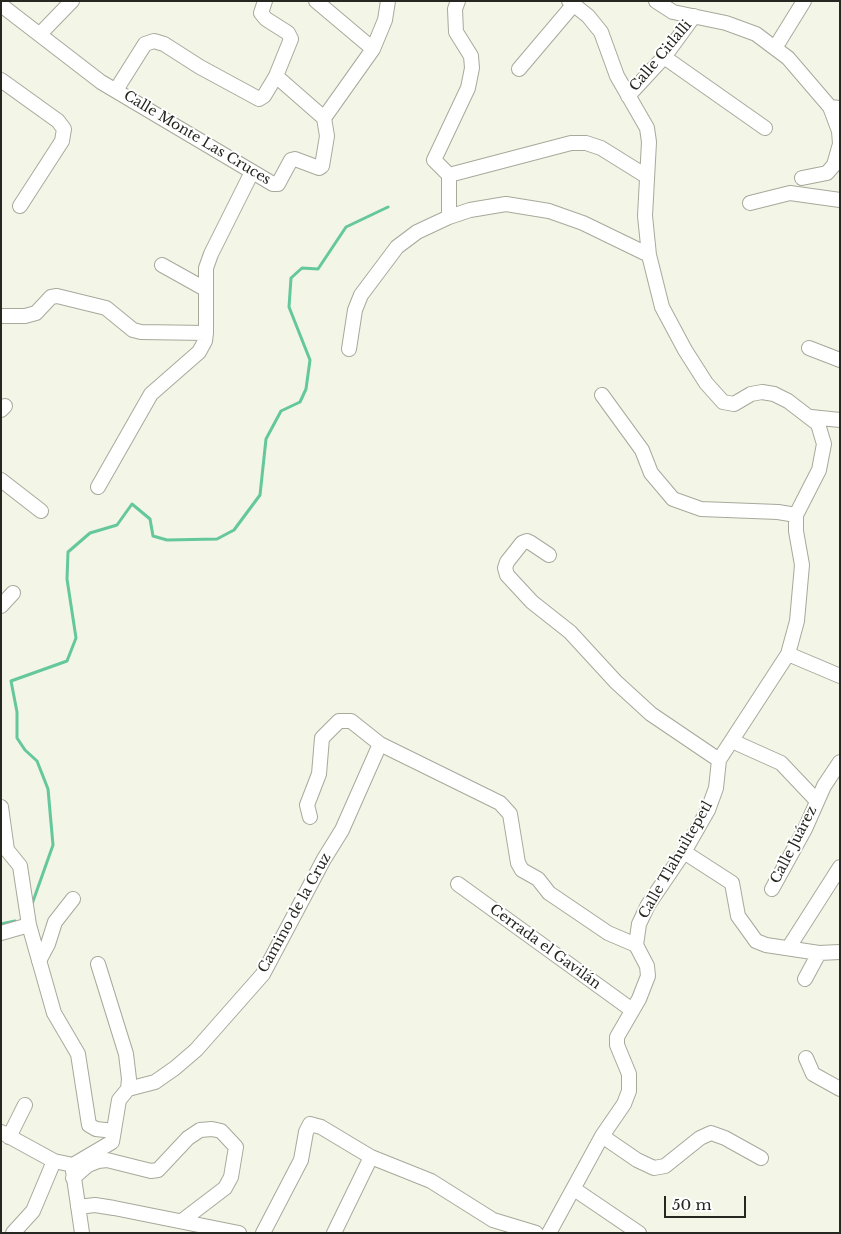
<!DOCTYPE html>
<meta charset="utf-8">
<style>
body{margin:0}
#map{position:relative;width:841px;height:1234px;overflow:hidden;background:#f3f5e6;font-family:"Libre Baskerville",serif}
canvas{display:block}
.frame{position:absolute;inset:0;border:2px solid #262721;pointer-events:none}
.scale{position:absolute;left:664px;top:1196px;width:82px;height:22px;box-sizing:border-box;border:2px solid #262721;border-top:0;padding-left:6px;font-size:15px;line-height:18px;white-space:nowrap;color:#262721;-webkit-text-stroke:4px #fff;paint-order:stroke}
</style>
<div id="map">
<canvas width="841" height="1234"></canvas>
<div class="frame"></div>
<div class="scale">50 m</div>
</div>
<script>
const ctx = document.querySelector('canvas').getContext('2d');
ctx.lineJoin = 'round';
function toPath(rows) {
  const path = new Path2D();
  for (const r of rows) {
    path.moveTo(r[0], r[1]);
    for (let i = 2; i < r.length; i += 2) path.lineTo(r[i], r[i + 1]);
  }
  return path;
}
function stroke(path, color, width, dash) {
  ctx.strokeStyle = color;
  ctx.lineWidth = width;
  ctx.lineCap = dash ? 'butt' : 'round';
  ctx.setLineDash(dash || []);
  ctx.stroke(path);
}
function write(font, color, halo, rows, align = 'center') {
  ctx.font = font + ' "Libre Baskerville",serif';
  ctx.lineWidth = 4;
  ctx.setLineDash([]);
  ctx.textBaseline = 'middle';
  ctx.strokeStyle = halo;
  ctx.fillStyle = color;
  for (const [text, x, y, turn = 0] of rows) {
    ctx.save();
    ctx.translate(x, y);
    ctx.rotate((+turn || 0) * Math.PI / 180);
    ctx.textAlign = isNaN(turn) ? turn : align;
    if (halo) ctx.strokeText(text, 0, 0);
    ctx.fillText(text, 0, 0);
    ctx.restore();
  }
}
stroke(toPath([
 [31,907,53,845,48,789,37,761,25,750,17,738,17,712,11,681,67,661,76,638,67,579,68,552,90,533,117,525,132,504,150,519,153,536,167,540,217,539,234,530,260,495,266,439,281,411,300,402,306,389,310,360,289,307,291,278,302,268,318,269,346,227,388,207],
 [1,924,15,921]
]), '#64c89c', 3);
const minor = toPath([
 [316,1,373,49],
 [656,1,673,12,726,23,756,34,788,58,830,107,840,108],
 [1,5,101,82,273,184,278,184,291,160,295,159,319,168,322,166,327,136,324,118,373,49,385,20,388,1],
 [40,34,72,1],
 [775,48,804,1],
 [664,57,765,128],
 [519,69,574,4],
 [276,76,324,118],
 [1,80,58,121,64,129,62,141,20,206],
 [116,90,145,44,154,41,164,44,200,67,259,99,264,96,276,76,291,39,288,33,266,19,261,13,265,1],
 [628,96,664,57,694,16],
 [449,175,571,143,586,143,601,148,646,176],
 [449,175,434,160,468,88,472,68,471,56,456,32,455,9,458,1],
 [802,178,827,173,834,165,840,144,839,131,830,107],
 [750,203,790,193,840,200],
 [449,217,449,175],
 [162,265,205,289],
 [1,316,25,316,36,313,51,297,57,296,106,308,133,330,141,332,206,333,206,268,211,254,252,172],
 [809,348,840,360],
 [349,349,355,310,361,295,397,247,417,232,449,217,470,210,506,204,549,211,583,223,649,255],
 [602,395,642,450,651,473,673,499,701,509,778,512,796,515],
 [1,410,5,406],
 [811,417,840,420],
 [1,480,41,511],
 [98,487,151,394,199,352,205,341,206,333],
 [549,555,531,543,527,541,522,543,507,562,505,568,507,575,532,602,570,632,616,682,651,714,719,760],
 [1,606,13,593],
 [788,654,840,676],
 [732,741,781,763,817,801],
 [1,807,7,850,20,866,29,925,54,1013,78,1054,89,1125,96,1129,114,1131],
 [310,817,307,805,319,774,322,738,339,721,351,721,380,744,500,803,510,814,518,863,522,870,538,879,549,893,608,933,636,945],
 [684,852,732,883,738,916,756,941,766,945,819,953,840,952],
 [458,884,632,1010],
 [772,889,805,829,824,786,840,762],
 [1,933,29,925],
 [789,947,840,867],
 [39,961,48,944,55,922,73,899],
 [98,964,126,1054,129,1079,128,1089],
 [805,979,819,953],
 [806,1058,813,1074,840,1089],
 [128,1089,155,1082,175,1068,196,1050,263,974,324,859,342,830,380,744],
 [1,1132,54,1161,73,1165,112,1142,119,1100,128,1089],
 [602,1136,637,1160,654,1168,665,1166,700,1138,711,1133,725,1138,761,1158],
 [9,1137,25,1105],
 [73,1171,82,1233],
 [73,1178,88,1165,98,1161,107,1160,151,1171,158,1170,188,1138,200,1130,212,1129,221,1131,236,1147,231,1177,225,1188,183,1220],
 [574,1189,639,1233],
 [78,1207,95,1205,114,1208,239,1233],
 [13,1233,33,1211,54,1161],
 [263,1233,301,1160,306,1132,310,1124,321,1127,371,1157,431,1181,493,1220,536,1233],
 [334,1233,371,1157],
 [549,1233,602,1136,624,1104,629,1091,629,1074,617,1045,617,1037,639,999,648,976,647,966,636,945,639,924,648,905,684,852,708,810,716,788,719,760,788,654,797,621,802,565,796,531,796,515,819,470,824,444,818,424,788,401,774,394,762,392,751,394,734,404,723,402,706,383,685,350,662,307,649,255,645,216,649,142,647,128,617,76,601,32,588,16,569,1]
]);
stroke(minor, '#a7a99b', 16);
stroke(minor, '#fff', 14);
write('14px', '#262721', '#fff', [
 ["Calle Citlalli",661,56,-50],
 ["Calle Monte Las Cruces",197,138,31],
 ["Calle Juárez",794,845,-63],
 ["Calle Tlahuiltepetl",676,860,-60],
 ["Camino de la Cruz",295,913,-61],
 ["Cerrada el Gavilán",545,947,36]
]);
</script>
